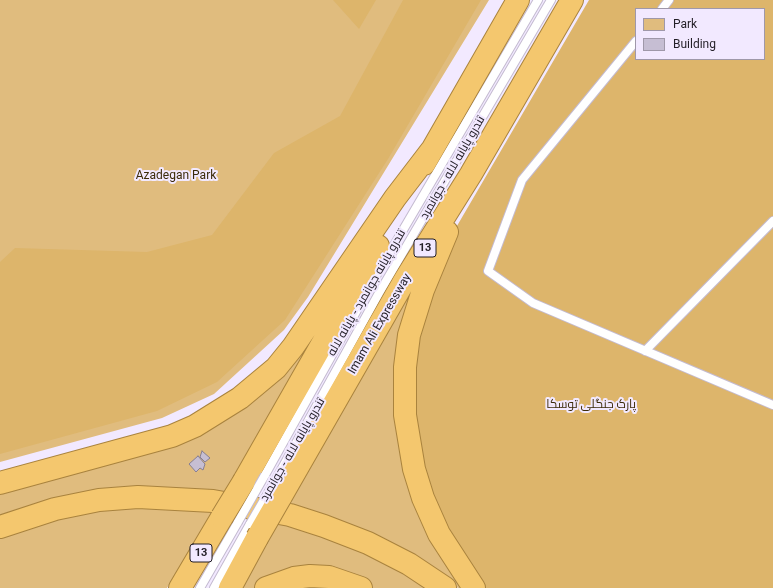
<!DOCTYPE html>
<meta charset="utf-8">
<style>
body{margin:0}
#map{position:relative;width:773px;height:588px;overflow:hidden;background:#f2e9ff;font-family:Roboto,sans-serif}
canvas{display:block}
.legend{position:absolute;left:635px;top:8px;width:130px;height:52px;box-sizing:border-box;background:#f2e9ff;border:1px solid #9f98a9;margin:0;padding:5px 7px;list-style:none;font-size:12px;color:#231f27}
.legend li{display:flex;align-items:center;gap:8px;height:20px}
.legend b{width:20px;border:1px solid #9f98a9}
</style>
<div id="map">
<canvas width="773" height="588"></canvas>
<ul class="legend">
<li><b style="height:11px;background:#e0bc7e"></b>Park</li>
<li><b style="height:11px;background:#c6bed3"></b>Building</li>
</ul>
</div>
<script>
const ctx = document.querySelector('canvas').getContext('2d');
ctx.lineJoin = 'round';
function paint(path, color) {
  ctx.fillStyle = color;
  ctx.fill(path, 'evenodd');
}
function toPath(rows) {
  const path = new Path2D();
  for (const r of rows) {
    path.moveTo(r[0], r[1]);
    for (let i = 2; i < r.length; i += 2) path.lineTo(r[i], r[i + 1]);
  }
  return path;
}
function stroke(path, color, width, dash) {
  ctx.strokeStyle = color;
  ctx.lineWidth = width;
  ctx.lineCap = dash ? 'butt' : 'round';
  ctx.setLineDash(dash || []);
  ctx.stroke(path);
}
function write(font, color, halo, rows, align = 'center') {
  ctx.font = font + ' Roboto,Cairo,sans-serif';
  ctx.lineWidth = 4;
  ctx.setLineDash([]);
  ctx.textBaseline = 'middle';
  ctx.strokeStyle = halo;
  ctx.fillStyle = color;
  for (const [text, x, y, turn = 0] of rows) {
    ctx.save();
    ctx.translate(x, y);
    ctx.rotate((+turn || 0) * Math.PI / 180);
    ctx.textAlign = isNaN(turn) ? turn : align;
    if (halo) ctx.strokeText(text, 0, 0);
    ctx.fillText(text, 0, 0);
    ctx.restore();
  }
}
paint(toPath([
 [0,0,489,0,308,297,284,330,214,394,162,418,0,462],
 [424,266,469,588,458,588,408,555,286,508],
 [348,277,224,496,0,519,0,491,212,424],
 [106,507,216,509,167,588,0,588,0,534],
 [280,520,357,545,433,588,373,588,358,579,262,588,242,588]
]), '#e0bc7e');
paint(toPath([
 [333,0,376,0,359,29],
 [403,0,481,0,388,159,285,320,217,382,157,411,0,454,0,262,15,248,147,252,212,235,274,153,340,116],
 [589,0,773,0,773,588,479,588,467,572,414,454,409,366,447,243],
 [636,9,764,9,764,59,636,59]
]), '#ddb56b');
const building = toPath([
 [202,451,210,458,205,462,200,457,202,451],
 [198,456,205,464,203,470,200,468,196,472,189,464,198,456]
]);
paint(building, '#c6bed3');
stroke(building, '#877f93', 1);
const service = toPath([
 [662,9,669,0],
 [636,41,522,180,488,271,533,303,773,405],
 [645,351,773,221],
 [265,475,376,276,538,0],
 [275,481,379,293,551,0],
 [200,588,238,522],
 [214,588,250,524]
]);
const trunk = toPath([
 [424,164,518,0],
 [447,232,423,290,409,335,405,367,405,415,414,469,423,498,439,534,474,588],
 [244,481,378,246],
 [0,483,172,436,195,426,240,398,276,368,293,347,395,198,431,151],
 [280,498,406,278,471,174,572,0],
 [0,527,55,509,99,500,138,497,213,501,290,515,324,526,368,543,409,564,445,588],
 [180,588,222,517],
 [230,588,257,538],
 [266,588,294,578,310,576,329,577,361,588]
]);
stroke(service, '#c4bbd0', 10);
stroke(trunk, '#a9833e', 24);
stroke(service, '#fff', 8);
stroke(trunk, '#f4c76e', 22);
const serviceBridge = toPath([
 [238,522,265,475],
 [250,524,275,481]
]);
const trunkBridge = toPath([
 [222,517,244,481],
 [257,538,280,498]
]);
stroke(serviceBridge, '#c4bbd0', 10, []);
stroke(trunkBridge, '#a9833e', 24, []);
stroke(serviceBridge, '#fff', 8);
stroke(trunkBridge, '#f4c76e', 22);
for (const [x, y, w] of [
 [425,248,22],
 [201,553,22]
]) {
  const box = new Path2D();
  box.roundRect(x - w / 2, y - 9, w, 18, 3);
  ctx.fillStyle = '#f2e9ff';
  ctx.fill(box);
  stroke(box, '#231f27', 1);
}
write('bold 11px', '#231f27', null, [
 ["13",425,248],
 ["13",201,553]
]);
write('12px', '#231f27', '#f2e9ff', [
 ["تندرو پایانه لاله - جوانمرد",453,168,-60],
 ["تندرو پایانه جوانمرد - پایانه لاله",367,293,-60],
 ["Imam Ali Expressway",380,324,-60],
 ["تندرو پایانه لاله - جوانمرد",293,450,-60]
]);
write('12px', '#3c2b09', '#f2e9ff', [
 ["Azadegan Park",176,176],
 ["پارک جنگلی توسکا",591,405]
]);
</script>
